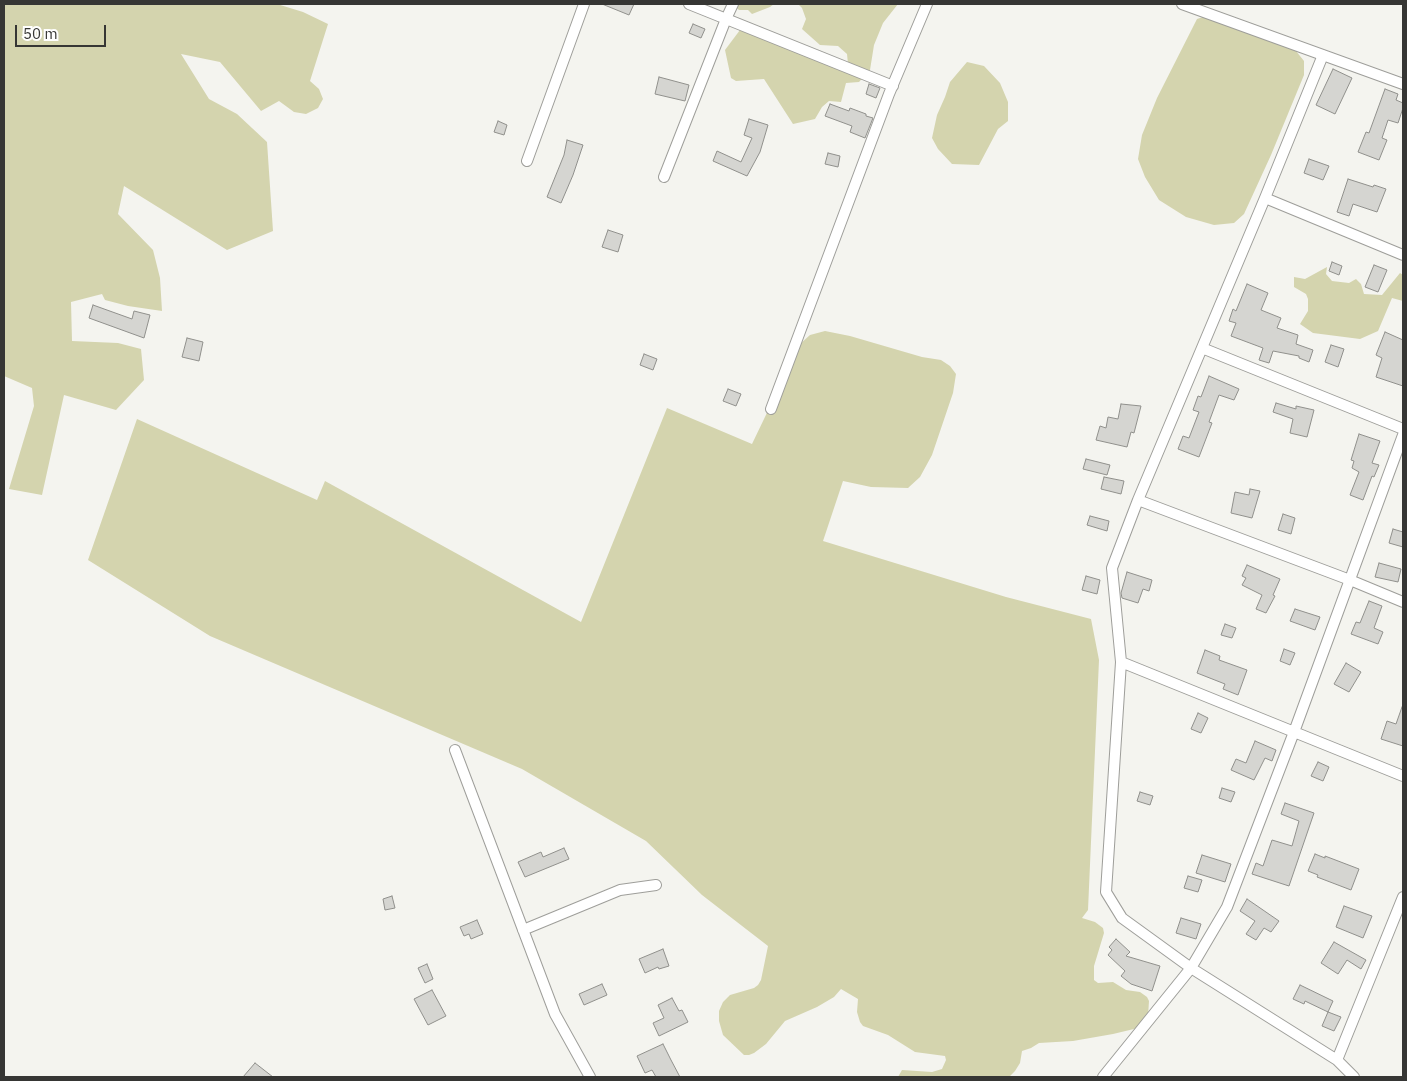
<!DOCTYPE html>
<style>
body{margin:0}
#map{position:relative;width:1407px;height:1081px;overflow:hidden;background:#f4f4ef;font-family:"IBM Plex Sans",sans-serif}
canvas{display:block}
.frame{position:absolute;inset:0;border:5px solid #363634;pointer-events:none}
.scale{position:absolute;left:15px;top:25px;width:91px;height:22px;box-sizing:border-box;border:2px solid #363634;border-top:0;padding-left:6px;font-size:15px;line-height:18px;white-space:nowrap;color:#363634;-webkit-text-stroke:4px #fffffe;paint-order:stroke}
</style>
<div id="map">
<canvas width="1407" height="1081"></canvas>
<div class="frame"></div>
<div class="scale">50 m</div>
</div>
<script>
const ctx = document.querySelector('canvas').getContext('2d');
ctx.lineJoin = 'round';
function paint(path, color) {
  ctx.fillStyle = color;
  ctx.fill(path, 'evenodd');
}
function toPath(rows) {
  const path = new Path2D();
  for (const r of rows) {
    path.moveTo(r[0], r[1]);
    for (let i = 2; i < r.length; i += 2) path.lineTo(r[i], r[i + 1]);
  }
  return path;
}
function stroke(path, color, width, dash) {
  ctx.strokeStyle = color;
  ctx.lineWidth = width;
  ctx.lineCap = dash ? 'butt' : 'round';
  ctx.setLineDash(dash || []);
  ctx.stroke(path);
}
paint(toPath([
 [4,4,277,4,303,12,328,24,310,81,319,89,323,99,318,108,306,114,294,112,279,101,261,111,220,62,181,54,209,99,237,114,267,142,273,231,227,250,124,186,118,214,153,250,160,278,162,311,128,306,105,300,102,294,71,302,72,341,118,343,141,349,144,380,116,410,64,395,42,495,9,489,34,406,32,388,4,376],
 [732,4,774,4,770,7,752,14,748,10,739,10],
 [798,4,898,4,883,23,874,45,870,70,859,82,846,83,841,102,829,101,822,107,815,119,793,124,764,79,736,81,731,78,725,50,743,26,848,64,847,54,838,46,820,45,802,29,806,19,802,8],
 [1203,17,1273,40,1296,51,1304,61,1304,75,1271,155,1244,214,1234,223,1214,225,1186,217,1159,200,1145,177,1138,159,1142,135,1157,98,1197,19],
 [967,62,984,66,1000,83,1008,102,1008,121,998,129,979,165,952,164,938,149,932,138,937,115,945,97,950,82],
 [1327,267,1326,274,1332,281,1349,283,1356,279,1361,284,1364,294,1382,295,1400,273,1403,275,1403,301,1392,298,1378,331,1360,339,1313,333,1300,324,1308,311,1308,299,1306,294,1294,287,1294,277,1305,279],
 [825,331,850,336,922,357,941,360,950,366,956,374,953,393,932,455,920,477,908,488,871,487,843,481,823,541,1006,597,1091,619,1099,660,1088,910,1082,918,1095,922,1103,928,1104,933,1094,966,1094,980,1098,983,1113,982,1126,990,1140,992,1147,997,1149,1001,1148,1016,1138,1028,1113,1034,1073,1041,1039,1043,1031,1048,1022,1051,1020,1063,1015,1071,1009,1077,898,1077,902,1070,932,1072,942,1069,946,1060,945,1056,915,1052,888,1035,863,1026,860,1022,857,1012,858,999,841,989,834,997,817,1007,785,1021,766,1044,754,1053,749,1055,744,1055,723,1035,719,1021,719,1011,723,1002,730,995,754,988,758,985,761,980,768,946,702,895,646,841,522,769,210,636,88,560,137,419,317,500,325,481,581,622,667,408,752,444,800,344,810,335]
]), '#d4d4ae');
const building = toPath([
 [602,4,634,4,629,15,602,4],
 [693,24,705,29,701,38,689,33,693,24],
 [1333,69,1352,78,1335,114,1316,105,1333,69],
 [659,77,689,85,685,101,655,94,659,77],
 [869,84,880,88,876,98,866,94,869,84],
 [1385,89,1398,94,1396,100,1403,103,1403,108,1398,123,1388,120,1382,138,1387,140,1379,160,1358,152,1366,132,1369,133,1385,89],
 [830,104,849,111,850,108,866,114,866,116,873,118,865,138,850,132,852,126,825,116,830,104],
 [749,119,768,125,760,152,747,176,713,161,717,151,741,162,752,138,744,135,749,119],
 [498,121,507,125,504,135,494,132,498,121],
 [567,140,583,145,573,175,561,203,547,197,564,155,567,140],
 [828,153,840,156,838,167,825,164,828,153],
 [1309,159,1329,166,1323,180,1304,173,1309,159],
 [1348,179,1373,187,1374,185,1386,189,1377,212,1353,204,1349,216,1337,212,1348,179],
 [608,230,623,235,618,252,602,247,608,230],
 [1332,262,1342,266,1339,275,1329,271,1332,262],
 [1374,265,1387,270,1378,292,1365,287,1374,265],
 [1247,284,1268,293,1261,310,1281,318,1277,328,1298,335,1296,344,1313,350,1309,362,1299,358,1299,356,1273,351,1269,363,1259,360,1263,348,1231,336,1236,323,1229,321,1233,309,1236,311,1247,284],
 [93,305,132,319,134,311,150,315,144,338,89,318,93,305],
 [1385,332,1403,340,1403,386,1376,377,1382,358,1376,355,1385,332],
 [187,338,203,342,199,361,182,357,187,338],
 [1331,345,1344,349,1338,367,1325,362,1331,345],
 [644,354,657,359,653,370,640,365,644,354],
 [1209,376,1239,389,1234,400,1219,395,1209,422,1212,423,1199,457,1178,449,1183,436,1189,438,1199,412,1193,410,1198,396,1201,397,1209,376],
 [728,389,741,394,736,406,723,401,728,389],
 [1276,403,1296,409,1296,406,1314,410,1307,437,1290,433,1293,419,1273,412,1276,403],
 [1121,404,1141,406,1134,433,1131,432,1127,447,1096,440,1100,426,1106,428,1108,417,1118,419,1121,404],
 [1359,434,1380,441,1372,463,1379,465,1374,477,1372,476,1363,500,1350,495,1359,472,1352,468,1354,461,1351,460,1359,434],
 [1086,459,1110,465,1107,475,1083,469,1086,459],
 [1104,477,1124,481,1121,494,1101,489,1104,477],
 [1250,489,1260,491,1252,518,1231,513,1235,492,1249,495,1250,489],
 [1283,514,1295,518,1291,534,1278,530,1283,514],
 [1090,516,1109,521,1107,531,1087,525,1090,516],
 [1393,529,1403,532,1403,547,1389,543,1393,529],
 [1379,563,1401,569,1398,582,1375,577,1379,563],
 [1247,565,1280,579,1273,595,1275,596,1266,613,1256,609,1262,595,1242,585,1246,578,1242,576,1247,565],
 [1127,572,1152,580,1149,591,1143,589,1138,603,1122,598,1121,593,1127,572],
 [1086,576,1100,580,1097,594,1082,590,1086,576],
 [1369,601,1382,606,1374,628,1383,632,1378,644,1351,634,1356,622,1360,623,1369,601],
 [1295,609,1320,617,1315,630,1290,621,1295,609],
 [1225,624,1236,628,1232,638,1221,635,1225,624],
 [1284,649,1295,653,1290,665,1280,661,1284,649],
 [1205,650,1220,656,1219,660,1247,670,1238,695,1223,689,1225,684,1197,673,1205,650],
 [1346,663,1361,672,1349,692,1334,684,1346,663],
 [1402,707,1403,707,1403,746,1381,739,1387,721,1396,724,1402,707],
 [1198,713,1208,718,1201,733,1191,729,1198,713],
 [1255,741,1276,750,1272,761,1265,758,1254,780,1231,770,1236,759,1246,763,1255,741],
 [1318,762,1329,767,1323,781,1311,776,1318,762],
 [1222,788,1235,792,1231,802,1219,798,1222,788],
 [1140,792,1153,796,1150,805,1137,801,1140,792],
 [1285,803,1314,813,1289,886,1252,874,1256,863,1263,866,1272,840,1292,846,1299,821,1281,814,1285,803],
 [564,848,569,859,525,877,518,862,541,852,543,857,564,848],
 [1315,854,1325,858,1325,856,1359,869,1351,890,1317,877,1318,875,1308,871,1315,854],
 [1202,855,1231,864,1225,882,1196,873,1202,855],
 [1188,876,1202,880,1198,892,1184,888,1188,876],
 [392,896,395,908,385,910,383,899,392,896],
 [1247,899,1279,921,1271,932,1264,928,1256,940,1246,934,1255,921,1240,911,1247,899],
 [1344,906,1372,916,1363,938,1336,927,1344,906],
 [1181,918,1201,924,1196,939,1176,933,1181,918],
 [477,920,483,934,471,939,469,934,464,936,460,927,477,920],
 [1116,939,1130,952,1126,956,1160,966,1152,991,1131,984,1121,976,1125,971,1108,955,1112,950,1109,947,1116,939],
 [1334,942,1366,960,1361,969,1347,960,1338,974,1321,963,1334,942],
 [663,949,669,966,659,969,658,967,645,973,639,959,663,949],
 [427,964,433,979,425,983,418,968,427,964],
 [602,984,607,995,584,1005,579,994,602,984],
 [1300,985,1333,1001,1328,1012,1305,1001,1304,1004,1293,999,1300,985],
 [432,990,446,1016,428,1025,414,999,432,990],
 [672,998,679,1011,682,1010,688,1022,659,1036,653,1023,664,1018,658,1005,672,998],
 [1328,1012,1341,1017,1334,1031,1322,1026,1328,1012],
 [663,1044,671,1060,680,1077,656,1077,652,1070,645,1073,637,1056,663,1044],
 [255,1063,273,1077,243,1077,255,1063]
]);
paint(building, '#d5d5d1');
stroke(building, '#90908c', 1);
const street = toPath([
 [689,4,893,86],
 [1182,4,1403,84],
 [1323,55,1265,198,1138,500,1112,568,1121,662,1106,892,1122,918,1191,968,1337,1060,1354,1077],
 [527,161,584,4],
 [664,177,726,19,733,4],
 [1265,198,1403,255],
 [1202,348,1403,429],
 [771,409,889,94,927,4],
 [1138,500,1350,580,1403,602],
 [1121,662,1403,776],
 [455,750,555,1014,590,1077],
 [523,930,620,890,656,885],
 [1337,1060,1403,897],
 [1103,1077,1191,968,1227,907,1294,732,1403,435]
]);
stroke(street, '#9e9e9a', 12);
stroke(street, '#fff', 10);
</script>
